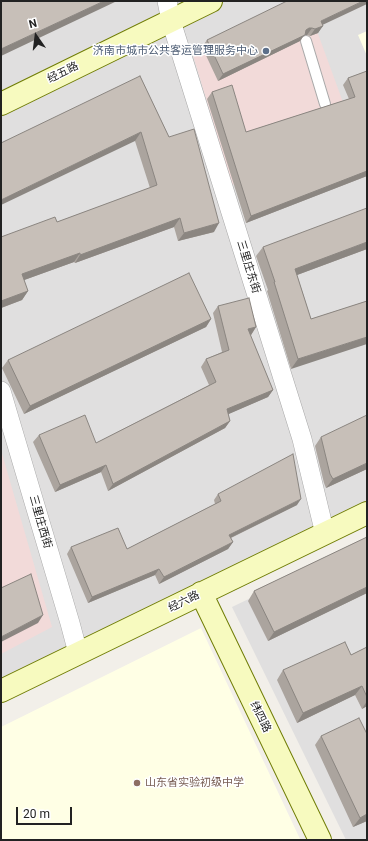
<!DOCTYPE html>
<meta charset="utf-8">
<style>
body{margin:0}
#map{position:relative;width:368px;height:841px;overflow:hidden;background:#f2efe9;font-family:Roboto,sans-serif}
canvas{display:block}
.frame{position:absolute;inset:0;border:2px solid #222;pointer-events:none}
.north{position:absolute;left:16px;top:16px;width:40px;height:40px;-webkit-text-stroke:3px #fff;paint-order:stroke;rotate:346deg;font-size:11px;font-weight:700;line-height:16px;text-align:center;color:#222}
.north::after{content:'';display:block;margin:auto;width:14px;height:18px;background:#222;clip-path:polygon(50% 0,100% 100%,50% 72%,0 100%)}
.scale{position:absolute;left:16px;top:807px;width:56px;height:18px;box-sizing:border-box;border:2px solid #222;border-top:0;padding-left:5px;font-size:12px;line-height:14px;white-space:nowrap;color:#222;-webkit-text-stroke:3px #fff;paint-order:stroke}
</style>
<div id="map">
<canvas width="368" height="841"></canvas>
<div class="frame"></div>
<div class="north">N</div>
<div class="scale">20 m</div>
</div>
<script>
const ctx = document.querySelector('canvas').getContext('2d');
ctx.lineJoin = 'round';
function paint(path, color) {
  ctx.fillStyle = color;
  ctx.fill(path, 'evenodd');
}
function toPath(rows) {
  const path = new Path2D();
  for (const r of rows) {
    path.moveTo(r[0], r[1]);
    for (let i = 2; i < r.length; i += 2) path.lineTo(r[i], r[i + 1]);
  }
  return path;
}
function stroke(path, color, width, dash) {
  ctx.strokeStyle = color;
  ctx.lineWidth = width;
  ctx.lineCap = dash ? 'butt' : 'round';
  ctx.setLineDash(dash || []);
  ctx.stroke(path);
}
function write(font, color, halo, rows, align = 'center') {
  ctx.font = font + ' Roboto,"Noto Sans SC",sans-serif';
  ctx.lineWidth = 3;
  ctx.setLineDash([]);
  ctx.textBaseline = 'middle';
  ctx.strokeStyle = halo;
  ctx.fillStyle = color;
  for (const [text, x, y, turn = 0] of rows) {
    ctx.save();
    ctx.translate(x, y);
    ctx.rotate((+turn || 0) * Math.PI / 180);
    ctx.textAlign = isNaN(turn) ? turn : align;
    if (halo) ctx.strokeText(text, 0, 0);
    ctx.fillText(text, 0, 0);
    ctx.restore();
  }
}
paint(toPath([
 [1,1,367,1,367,515,1,696],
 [367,542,367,840,346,840,232,607]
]), '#e0dfdf');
paint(toPath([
 [296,1,306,1,359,146,232,185,192,52],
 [1,450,52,627,1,654]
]), '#f2dad9');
paint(toPath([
 [367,31,367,56,358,35],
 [201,628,300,839,1,840,1,727]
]), '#ffffe5');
const lane = toPath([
 [306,41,325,104]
]);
const street = toPath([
 [167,1,171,21,302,439,325,534],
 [1,391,70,623,78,653]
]);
const secondary = toPath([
 [1,104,211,1],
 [201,593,320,840],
 [1,691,367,513]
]);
stroke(lane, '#a9a9a9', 12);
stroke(street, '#a9a9a9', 20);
stroke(secondary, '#707d05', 24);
stroke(lane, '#fff', 10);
stroke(street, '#fff', 19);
stroke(secondary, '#f7fabf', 22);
paint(toPath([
 [323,25,318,33,310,36,307,35,304,35,300,41,218,81,202,47,207,40],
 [367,71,367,176,246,223,207,99,212,92,246,132,349,99,343,85,348,78],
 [140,76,214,232,178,241,174,227,75,263,74,262,24,280,28,291,22,300,1,308,1,237,57,222,150,188,135,141],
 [263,247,367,249,297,275,311,319,367,301,291,369,267,291,268,290,256,256],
 [218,306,256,327,251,335,250,335,273,390,268,397,228,414,230,421,225,428,108,491,101,472,55,492,33,442,39,435,96,443,209,385,201,367,206,359,222,352,213,313],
 [211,319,206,327,24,414,2,368,8,360],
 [321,437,367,469,326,488,324,483,315,446],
 [218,494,297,505,231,538,233,542,228,549,159,584,155,575,88,603,67,554,71,547,127,549,215,504,214,500],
 [367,537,367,593,268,641,248,601,254,591],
 [367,647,367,706,362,709,355,695,297,723,277,680,283,670,351,655],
 [367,734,367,821,353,827,315,745,321,736]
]), '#aba49e');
paint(toPath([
 [104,1,117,1,1,56,1,49],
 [363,1,367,1,367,4,316,28,321,21],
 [323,26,318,33,310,36,315,29],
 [309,28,312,28,307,35,304,35,300,41,218,81,223,74],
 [141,132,135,141,1,205,1,200],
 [367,171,367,176,246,223,251,216],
 [180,218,174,227,75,263,80,255],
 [219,223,214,232,178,241,184,233],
 [367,242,367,249,289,278,295,269],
 [80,253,74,262,16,283,22,274],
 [28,291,22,300,1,308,1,301],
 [211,319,206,327,24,414,30,406],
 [256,327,251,335,243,337,248,329],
 [367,337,367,344,291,369,298,359],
 [273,390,268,397,222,417,227,409],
 [230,421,225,428,108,491,113,484],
 [367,463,367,469,326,488,333,479],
 [106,465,101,472,55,492,60,485],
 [301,499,297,505,224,541,229,535],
 [233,542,228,549,159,584,164,577],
 [159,569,155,575,88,603,92,597],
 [367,587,367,593,268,641,274,632],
 [43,615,38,623,1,642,1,637],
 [362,686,355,695,297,723,303,713],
 [367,701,367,706,362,709],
 [367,814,367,821,353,827,360,818]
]), '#8b8681');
const building = toPath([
 [1,1,104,1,1,49,1,1],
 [287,1,363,1,321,21,323,26,315,29,312,28,309,28,306,30,305,35,223,74,207,40,287,1],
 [367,71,367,171,251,216,212,92,232,85,246,132,355,97,348,78,367,71],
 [140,76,169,137,194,129,219,223,184,233,180,218,80,255,80,253,22,274,28,291,1,301,1,237,55,217,57,222,157,185,141,132,1,200,1,143,140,76],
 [367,208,367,242,295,269,311,319,367,301,367,337,298,359,274,282,275,282,263,247,367,208],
 [189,273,211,319,30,406,8,360,189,273],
 [249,298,256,327,248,329,273,390,227,409,230,421,113,484,106,465,60,485,39,435,85,415,96,443,216,382,206,359,229,350,218,306,249,298],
 [367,415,367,463,333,479,330,474,321,437,367,415],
 [293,454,301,499,229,535,233,542,164,577,159,569,92,597,71,547,118,528,127,549,221,501,218,494,293,454],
 [367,537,367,587,274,632,254,591,367,537],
 [31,574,43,615,1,637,1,588,31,574],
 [345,642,351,655,367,647,367,697,362,686,303,713,283,670,345,642],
 [359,718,367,734,367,814,360,818,321,736,359,718]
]);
paint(building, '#c7bfb8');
stroke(building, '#8b8681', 1);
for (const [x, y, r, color] of [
 [266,51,4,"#5c6f8a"],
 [137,783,4,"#8d6e63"]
]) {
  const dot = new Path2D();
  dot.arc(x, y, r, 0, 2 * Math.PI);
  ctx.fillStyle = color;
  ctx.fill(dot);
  stroke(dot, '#fff', 1.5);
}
write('11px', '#4e5e75', '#fff', [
 ["济南市城市公共客运管理服务中心",258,51]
], 'right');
write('11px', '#222', '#fff', [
 ["经五路",63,73,-26],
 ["三里庄东街",248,267,73],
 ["三里庄西街",40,522,74],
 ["经六路",184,602,-26],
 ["纬四路",260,717,64]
]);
write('11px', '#785e54', '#fff', [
 ["山东省实验初级中学",145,783]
], 'left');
</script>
